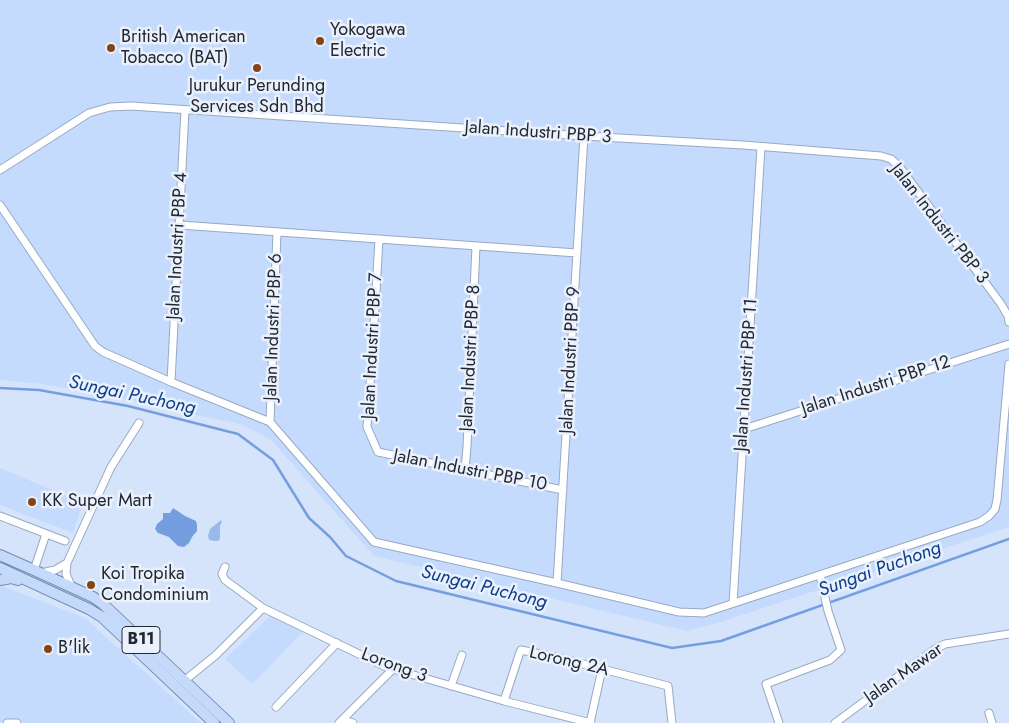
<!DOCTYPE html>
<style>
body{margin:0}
canvas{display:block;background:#d6e4fb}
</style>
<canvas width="1009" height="723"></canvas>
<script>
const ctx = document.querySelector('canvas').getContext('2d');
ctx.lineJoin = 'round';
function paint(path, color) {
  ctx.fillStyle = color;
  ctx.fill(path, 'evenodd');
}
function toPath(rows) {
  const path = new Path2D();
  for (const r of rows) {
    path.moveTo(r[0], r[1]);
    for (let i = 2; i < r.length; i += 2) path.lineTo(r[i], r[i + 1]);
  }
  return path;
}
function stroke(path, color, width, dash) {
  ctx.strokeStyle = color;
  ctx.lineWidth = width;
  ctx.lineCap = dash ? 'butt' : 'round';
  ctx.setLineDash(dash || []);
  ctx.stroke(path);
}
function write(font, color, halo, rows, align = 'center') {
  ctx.font = font + ' Jost,sans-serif';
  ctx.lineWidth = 5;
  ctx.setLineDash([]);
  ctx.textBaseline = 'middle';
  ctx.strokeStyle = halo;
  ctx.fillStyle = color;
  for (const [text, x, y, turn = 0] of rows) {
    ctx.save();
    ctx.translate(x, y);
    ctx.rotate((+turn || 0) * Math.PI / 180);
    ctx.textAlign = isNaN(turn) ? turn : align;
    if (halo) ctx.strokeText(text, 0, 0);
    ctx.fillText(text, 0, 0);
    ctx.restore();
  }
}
paint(toPath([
 [0,0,1009,0,1009,527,721,622,687,631,374,556,271,440,243,425,90,392,41,384,0,380],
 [0,468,83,503,73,533,0,505],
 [0,585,85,618,201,723,0,723],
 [271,615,304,631,252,684,225,659]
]), '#c5dbfd');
paint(toPath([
 [221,520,222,522,220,526,220,539,218,541,214,541,209,540,208,536,210,529]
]), '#9abaee');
paint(toPath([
 [173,508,185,516,196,521,197,525,197,531,192,537,189,543,184,547,178,546,169,537,158,533,155,529,157,524,163,519,163,513,170,513]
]), '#759ee1');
stroke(toPath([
 [0,388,39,390,128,406,238,434,273,460,309,518,330,537,346,556,396,581,672,648,721,641,1009,539]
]), '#759ee1', 2.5);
const minor = toPath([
 [0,170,89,113,110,107,131,106,584,136,743,145,881,156,891,159,899,166,1001,304,1008,316,1009,322],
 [0,205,95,346,103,352,171,382,270,422,374,542,557,583,679,612,704,613,980,522,989,516,995,509,997,500,1009,364],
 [180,225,577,253],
 [379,239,373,343,367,427,378,452,563,490],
 [171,382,185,110],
 [270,422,277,232],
 [744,429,1009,344],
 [465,470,467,447,476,246],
 [0,516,65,541],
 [225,567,222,574,225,580,263,608,386,667,504,701,591,723],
 [34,570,46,534],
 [41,573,55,570,67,563],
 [557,583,584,136],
 [72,588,66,574,67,563,111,467,139,423],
 [733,603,761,147],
 [184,681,216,655,263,608],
 [451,686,462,655],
 [504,701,520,652,521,650,560,658,668,686,672,723],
 [276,707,337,643],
 [989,713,992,723],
 [342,720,353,723],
 [7,723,17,723],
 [339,723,393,669],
 [590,723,602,669],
 [779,723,766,684,830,660,841,650,828,611,820,575],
 [835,723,935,649,945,644,1009,634]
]);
const primary = toPath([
 [0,555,34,570,93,597,103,604,229,723],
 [0,568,89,609,102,617,214,723],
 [0,580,11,578,18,580]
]);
stroke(minor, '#98a9c4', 9);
stroke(primary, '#728bb1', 12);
stroke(minor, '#fff', 7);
stroke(primary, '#c5d9fa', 10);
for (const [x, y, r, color] of [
 [320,41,5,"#874317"],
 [111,48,5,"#874317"],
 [257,68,5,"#874317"],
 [32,502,5,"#874317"],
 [91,585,5,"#874317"],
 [48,649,5,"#874317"]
]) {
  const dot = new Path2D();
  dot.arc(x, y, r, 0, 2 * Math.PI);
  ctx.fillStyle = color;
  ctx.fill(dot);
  stroke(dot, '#eaf1fc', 2);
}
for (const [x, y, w] of [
 [141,640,38]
]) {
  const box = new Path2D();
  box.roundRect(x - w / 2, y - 13.5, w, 27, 4);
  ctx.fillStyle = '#eaf1fc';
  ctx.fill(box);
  stroke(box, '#212832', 1);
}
write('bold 16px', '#212832', null, [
 ["B11",141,640]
]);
write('18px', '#212832', '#eaf1fc', [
 ["Yokogawa",330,31],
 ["Electric",330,52],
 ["British American",121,38],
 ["Tobacco (BAT)",121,59],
 ["Jurukur Perunding",257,87,"center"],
 ["Services Sdn Bhd",257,108,"center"],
 ["KK Super Mart",42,502],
 ["Koi Tropika",101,575],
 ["Condominium",101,596],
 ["B'lik",58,649]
], 'left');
write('18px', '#212832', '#eaf1fc', [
 ["Jalan Industri PBP 3",538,133,4],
 ["Jalan Industri PBP 3",939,224,52],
 ["Jalan Industri PBP 4",178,246,-87],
 ["Jalan Industri PBP 6",274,327,-88],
 ["Jalan Industri PBP 7",373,346,-87],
 ["Jalan Industri PBP 8",471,358,-87],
 ["Jalan Industri PBP 9",571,360,-87],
 ["Jalan Industri PBP 11",747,375,-86],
 ["Jalan Industri PBP 12",876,386,-18],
 ["Jalan Industri PBP 10",470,471,11],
 ["Lorong 2A",569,662,13],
 ["Lorong 3",394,666,20],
 ["Jalan Mawar",904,674,-35]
]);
write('italic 19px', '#0b3e8b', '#eaf1fc', [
 ["Sungai Puchong",132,396,12],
 ["Sungai Puchong",880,570,-20],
 ["Sungai Puchong",484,588,14]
]);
</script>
